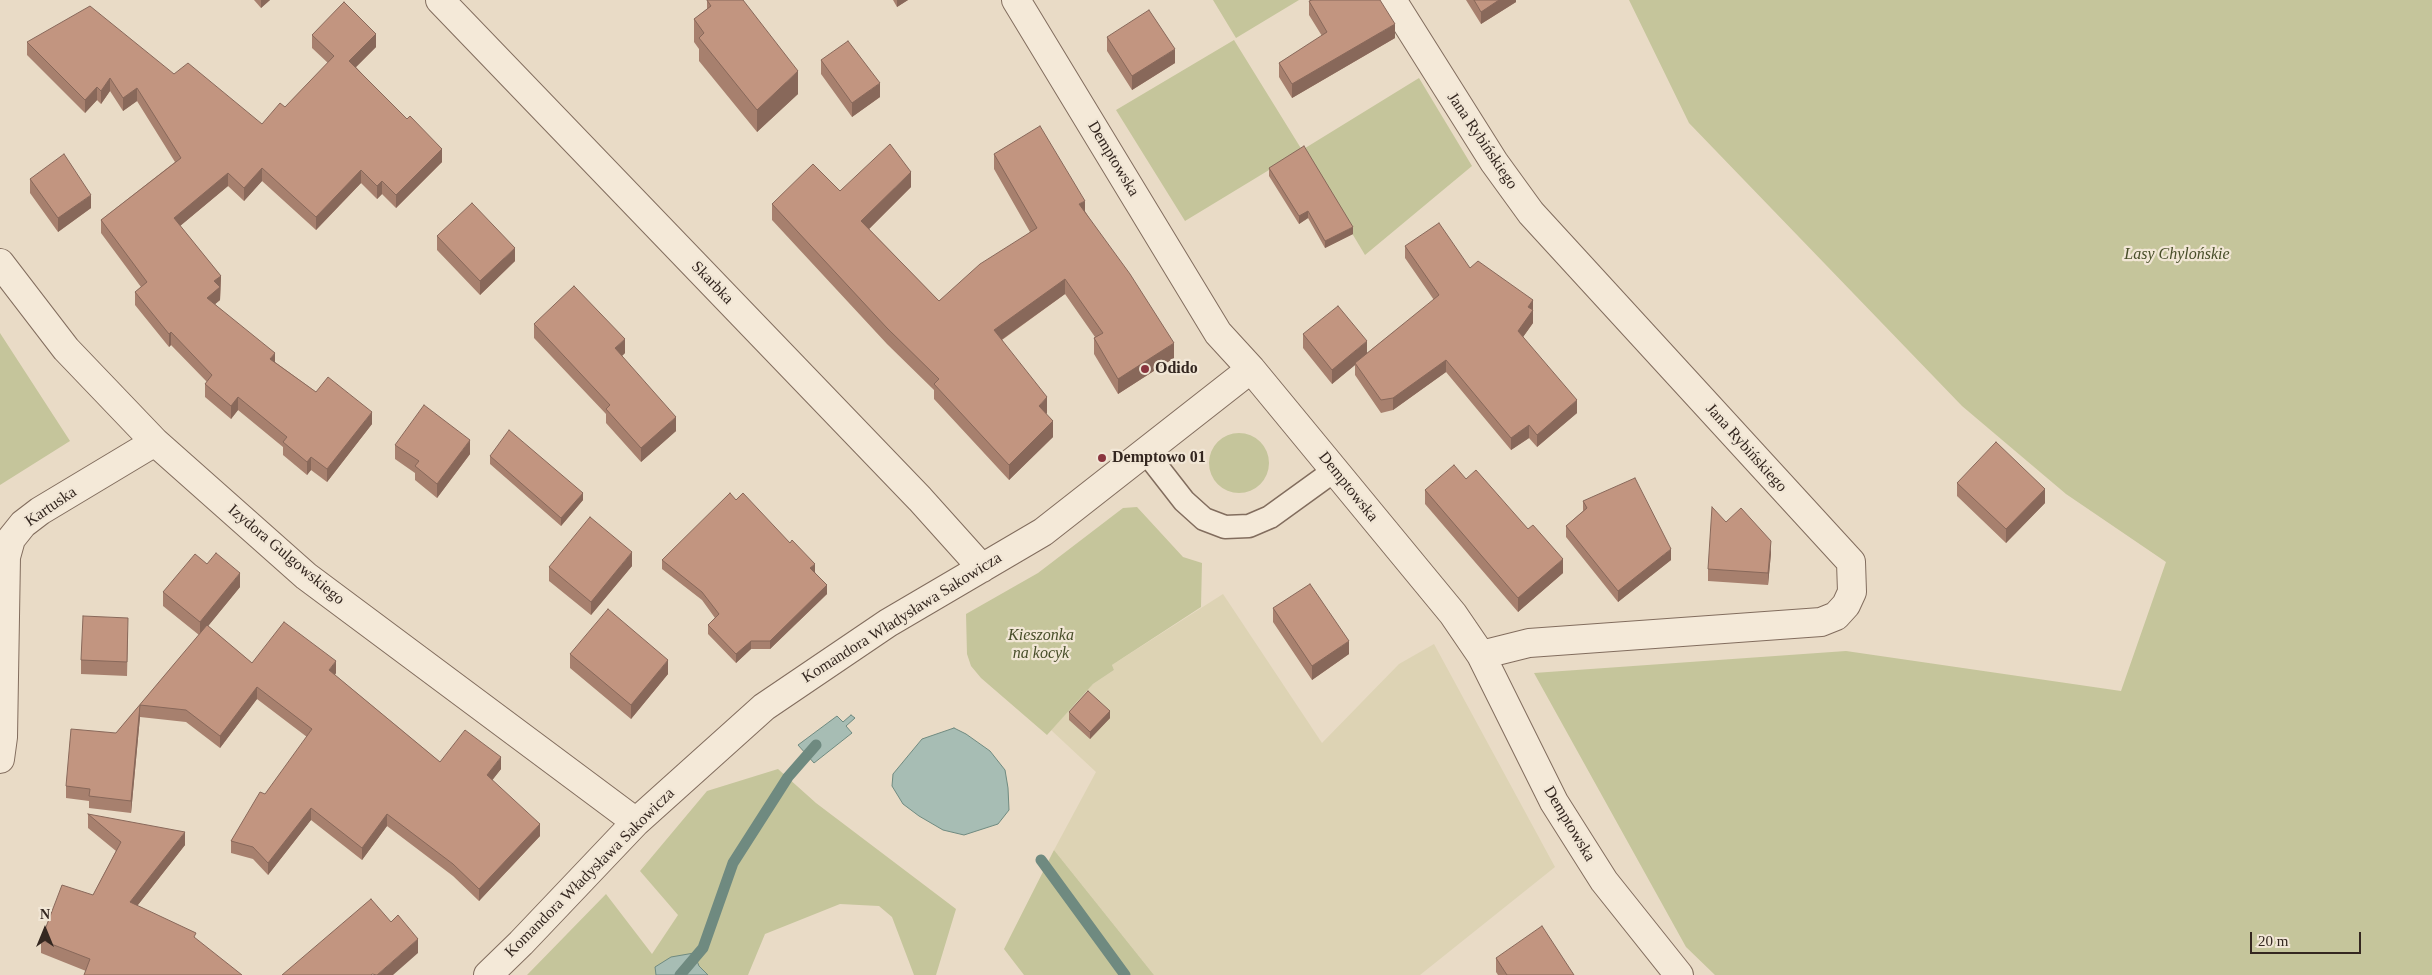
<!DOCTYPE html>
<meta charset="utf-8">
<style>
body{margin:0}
#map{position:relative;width:2432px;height:975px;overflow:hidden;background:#e9dbc6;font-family:Georgia,serif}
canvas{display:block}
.north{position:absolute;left:20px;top:905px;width:50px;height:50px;-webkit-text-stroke:4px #f1e6d5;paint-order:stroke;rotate:0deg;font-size:14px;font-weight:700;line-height:20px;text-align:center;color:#342720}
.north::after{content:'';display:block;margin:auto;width:18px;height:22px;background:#342720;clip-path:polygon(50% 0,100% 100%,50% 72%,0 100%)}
.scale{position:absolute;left:2250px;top:932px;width:111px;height:22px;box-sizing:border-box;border:2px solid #342720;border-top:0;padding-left:6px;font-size:15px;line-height:18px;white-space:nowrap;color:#342720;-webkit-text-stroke:4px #f1e6d5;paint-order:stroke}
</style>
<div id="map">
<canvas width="2432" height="975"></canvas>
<div class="north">N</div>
<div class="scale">20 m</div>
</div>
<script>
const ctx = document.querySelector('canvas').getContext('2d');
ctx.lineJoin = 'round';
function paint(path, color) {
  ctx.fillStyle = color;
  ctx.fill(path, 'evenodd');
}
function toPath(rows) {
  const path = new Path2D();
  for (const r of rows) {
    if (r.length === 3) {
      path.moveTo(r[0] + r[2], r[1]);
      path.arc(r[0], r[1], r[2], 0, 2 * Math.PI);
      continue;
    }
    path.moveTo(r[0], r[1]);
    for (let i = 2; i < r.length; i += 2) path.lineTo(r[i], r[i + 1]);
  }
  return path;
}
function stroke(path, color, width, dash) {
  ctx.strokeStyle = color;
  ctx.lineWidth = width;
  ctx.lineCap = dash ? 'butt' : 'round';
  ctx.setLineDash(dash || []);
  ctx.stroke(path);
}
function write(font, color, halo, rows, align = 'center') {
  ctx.font = font + ' Georgia,serif';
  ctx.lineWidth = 4.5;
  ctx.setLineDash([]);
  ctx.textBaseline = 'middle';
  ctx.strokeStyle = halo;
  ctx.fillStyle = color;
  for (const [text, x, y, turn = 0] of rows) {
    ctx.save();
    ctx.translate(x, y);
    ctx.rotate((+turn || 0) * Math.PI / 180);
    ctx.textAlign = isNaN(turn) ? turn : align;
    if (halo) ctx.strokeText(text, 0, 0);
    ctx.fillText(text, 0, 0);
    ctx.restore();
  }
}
paint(toPath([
 [1223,594,1322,743,1399,664,1434,644,1555,867,1420,975,1154,975,1054,850,1096,772,1051,730,1093,684,1114,670,1112,665]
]), '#ddd3b4');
paint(toPath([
 [1213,0,1299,0,1236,38],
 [1629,0,2432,0,2432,975,1715,975,1686,947,1534,673,1846,651,2121,691,2166,562,2066,494,1962,406,1689,123],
 [1234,40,1302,150,1419,78,1472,166,1365,255,1302,150,1185,221,1116,110],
 [0,333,70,441,0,485],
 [1239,463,30],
 [1137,507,1183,557,1202,563,1201,607,1112,665,1114,670,1093,684,1047,735,981,678,971,666,967,654,966,614,1038,573,1123,508],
 [778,769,816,803,956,909,936,975,914,975,892,917,879,906,840,904,765,934,748,975,527,975,606,894,652,954,678,915,640,871,707,791],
 [1054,850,1154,975,1024,975,1004,949]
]), '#c5c59b');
const water = toPath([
 [851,715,855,718,846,726,852,733,814,763,798,745,837,716,843,722,851,715],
 [954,728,966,734,990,751,1005,770,1008,788,1009,810,998,824,964,835,943,830,919,816,903,804,892,786,893,774,922,739,954,728],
 [694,953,699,966,708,975,656,975,655,967,671,957,694,953]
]);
paint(water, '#a7bdb4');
stroke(water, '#6f8a80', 1);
stroke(toPath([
 [1041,860,1125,975],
 [680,975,703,948,733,863,788,777,816,745]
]), '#6f8a80', 11);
const service = toPath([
 [1145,451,1184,501,1204,519,1225,527,1249,526,1270,517,1335,470]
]);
const minor = toPath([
 [440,0,920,499,982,568],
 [1016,0,1218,333,1251,369,1453,614,1481,655,1554,802,1604,881,1679,975],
 [1392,0,1494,162,1531,213,1851,562,1852,592,1846,605,1836,616,1821,622,1529,643,1481,655],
 [0,263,66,349,155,442,306,576,636,822],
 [0,759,3,737,6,557,11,539,23,524,40,511,155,442],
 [488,975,521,943,636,822,764,707,888,623,1043,532,1251,369]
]);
stroke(service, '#826d5e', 25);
stroke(minor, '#826d5e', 30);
stroke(service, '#f4e9d8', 22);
stroke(minor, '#f4e9d8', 28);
paint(toPath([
 [254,0,270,0,261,8],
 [707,0,798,94,757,132,699,61,699,49,694,42,694,19,707,9],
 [893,0,908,0,897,7],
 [1466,0,1516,0,1516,2,1481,24],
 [1309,1,1395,38,1292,98,1279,77,1279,63,1322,36,1309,15],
 [312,35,376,47,356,67,442,162,396,208,382,194,377,199,361,183,316,230,262,181,244,201,228,186,180,226,221,276,220,300,215,304,275,362,316,392,372,424,327,482,311,470,307,475,283,455,283,447,238,410,231,419,205,397,205,384,207,382,171,345,169,347,135,305,135,292,141,287,101,233,101,220,175,162,137,101,123,111,110,91,101,104,97,100,85,113,27,55,27,42,174,74,262,124,285,107,328,63,312,48],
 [1107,37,1175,63,1132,90,1107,51],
 [821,60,880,97,852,117,821,74],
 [994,154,1085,211,1174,358,1118,394,1094,354,1094,338,1095,337,1065,294,1002,340,1047,413,1046,414,1053,437,1009,480,934,399,934,390,887,344,772,220,772,204,840,191,911,187,869,229,939,301,1030,232,994,169],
 [1269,168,1353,234,1325,248,1308,218,1299,224,1269,176],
 [30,179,91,208,58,232,30,193],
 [437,236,515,261,480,295,437,250],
 [1405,246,1470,268,1533,300,1533,323,1523,337,1577,413,1537,447,1529,438,1511,450,1446,372,1393,410,1381,413,1355,375,1355,365,1332,384,1303,348,1303,334,1367,353,1434,300,1405,258],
 [534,324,625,353,622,356,676,431,641,462,606,423,606,414,534,338],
 [395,445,470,454,437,498,415,480,415,473,395,459],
 [490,456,583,500,561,526,490,464],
 [1466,479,1563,573,1518,612,1425,504,1425,490],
 [1957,483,2045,503,2006,543,1957,496],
 [736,500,815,572,827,594,770,649,751,649,736,663,708,634,708,625,715,618,702,600,662,569,662,560],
 [1583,501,1671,560,1618,602,1566,537,1566,526,1583,511],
 [1771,553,1768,585,1708,581,1708,569],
 [207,564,240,587,208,626,252,663,336,673,335,675,440,762,501,769,492,780,540,836,479,901,453,876,387,826,362,860,311,820,268,875,253,859,231,853,231,841,307,737,257,699,220,748,186,722,140,717,131,813,89,808,89,801,66,798,66,786,116,733,199,635,163,606,163,592],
 [632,566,591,615,549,581,549,567],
 [1273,608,1349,654,1312,680,1273,622],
 [128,632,127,676,81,674,81,660],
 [570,654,668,674,631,719,570,668],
 [1069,712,1110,718,1090,739,1069,720],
 [88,814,185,845,86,971,41,953,41,940,93,895,116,851,88,828],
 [1496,958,1574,975,1498,975,1496,972]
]), '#a7806e');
paint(toPath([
 [261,0,270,0,261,8],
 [897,0,908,0,897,7],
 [1499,0,1516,0,1516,2,1481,24,1481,12],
 [1395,24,1395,38,1292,98,1292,84],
 [376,34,376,47,349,74,349,61],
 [1175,49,1175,63,1132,90,1132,76],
 [798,71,798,94,757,132,757,110],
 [110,78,110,91,101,104,101,91],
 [880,83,880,97,852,117,852,103],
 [97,87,97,100,85,113,85,100],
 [137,88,137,101,123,111,123,98],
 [442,149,442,162,396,208,396,195],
 [262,168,262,181,244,201,244,188],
 [361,170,361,183,316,230,316,217],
 [911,172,911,187,861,237,861,221],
 [228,173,228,186,174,231,174,218],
 [382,181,382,194,377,199,377,186],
 [91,195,91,208,58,232,58,218],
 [1085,201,1085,216,1079,204],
 [1308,211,1308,218,1299,224,1299,216],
 [1353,227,1353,234,1325,248,1325,241],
 [515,248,515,261,480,295,480,281],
 [221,276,220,300,207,311,207,298,214,281],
 [1065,279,1065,294,994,345,994,330],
 [1533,300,1533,323,1518,344,1518,331,1528,307],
 [171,332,171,345,169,347,169,334],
 [625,339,625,353,615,362,615,348],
 [1367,341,1367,355,1355,363,1355,365,1332,384,1332,370],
 [1174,343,1174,358,1118,394,1118,379],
 [275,353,275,366,270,359],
 [1446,360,1446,372,1393,410,1393,398],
 [238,397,238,410,231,419,231,406],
 [1047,397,1047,413,1039,421,1039,406],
 [1577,400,1577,413,1537,447,1537,435],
 [372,412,372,424,327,482,327,469],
 [676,417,676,431,641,462,641,448],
 [1053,421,1053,437,1009,480,1009,465],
 [1529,425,1529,438,1511,450,1511,438],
 [470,440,470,454,437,498,437,484],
 [311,457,311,470,307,475,307,462],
 [2045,489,2045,503,2006,543,2006,529],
 [583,493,583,500,561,526,561,518],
 [1771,541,1771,553,1768,585,1768,573],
 [1671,549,1671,560,1618,602,1618,591],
 [632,552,632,566,591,615,591,602],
 [1563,559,1563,573,1518,612,1518,598],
 [815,564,815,573,810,568],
 [240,573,240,587,200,636,200,622],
 [827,585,827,594,770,649,770,641],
 [751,641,751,649,736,663,736,654],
 [1349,641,1349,654,1312,680,1312,666],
 [668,660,668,674,631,719,631,705],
 [336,661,336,673,329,682,329,670],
 [257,687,257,699,220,748,220,736],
 [140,705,140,717,131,813,131,801],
 [1110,711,1110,718,1090,739,1090,732],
 [501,757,501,769,487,787,487,775],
 [311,808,311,820,268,875,268,863],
 [387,814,387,826,362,860,362,848],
 [540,824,540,836,479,901,479,889],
 [185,832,185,845,130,915,130,902],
 [418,939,418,953,393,975,377,975]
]), '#88685a');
const building = toPath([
 [707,0,743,0,798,71,757,110,699,38,704,33,694,19,711,6,707,0],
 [1312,0,1380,0,1395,24,1292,84,1279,63,1327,32,1309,1,1312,0],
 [1474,0,1499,0,1481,12,1474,0],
 [344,2,376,34,349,61,407,119,410,116,442,149,396,195,382,181,377,186,361,170,316,217,262,168,244,188,228,173,174,218,221,276,214,281,220,287,207,298,275,353,270,359,316,392,328,377,372,412,327,469,311,457,307,462,283,442,287,437,238,397,231,406,205,384,212,375,171,332,169,334,135,292,147,282,101,220,181,158,137,88,123,98,110,78,101,91,97,87,85,100,27,42,90,6,174,74,188,63,262,124,280,103,285,107,334,56,312,35,344,2],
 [1149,10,1175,49,1132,76,1107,37,1149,10],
 [848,41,880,83,852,103,821,60,848,41],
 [1040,126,1085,201,1079,204,1130,274,1174,343,1118,379,1094,338,1103,333,1065,279,994,330,1047,397,1039,406,1053,421,1009,465,934,384,939,379,887,328,772,204,813,164,840,191,890,144,911,172,861,221,939,301,980,264,1037,228,994,154,1040,126],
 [1304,146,1353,227,1325,241,1308,211,1299,216,1269,168,1304,146],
 [64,154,91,195,58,218,30,179,64,154],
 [472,203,515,248,480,281,437,236,472,203],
 [1439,223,1470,268,1478,261,1533,300,1528,307,1533,310,1518,331,1577,400,1537,435,1529,425,1511,438,1446,360,1393,398,1381,400,1355,363,1439,295,1405,246,1439,223],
 [574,286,625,339,615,348,676,417,641,448,606,409,610,405,534,324,574,286],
 [1338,306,1367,341,1332,370,1303,334,1338,306],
 [424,405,470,440,437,484,415,466,419,461,395,445,424,405],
 [509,430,583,493,561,518,490,456,509,430],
 [1996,442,2045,489,2006,529,1957,483,1996,442],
 [1454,465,1466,479,1476,470,1528,529,1533,525,1563,559,1518,598,1425,490,1454,465],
 [1635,478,1671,549,1618,591,1566,526,1587,508,1583,501,1635,478],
 [730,493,736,500,743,493,790,543,792,540,815,564,810,568,827,585,770,641,751,641,736,654,708,625,719,614,702,592,662,560,730,493],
 [1712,507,1726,522,1741,508,1771,541,1768,573,1708,569,1712,507],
 [590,517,632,552,591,602,549,567,590,517],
 [216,553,240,573,200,622,163,592,195,554,207,564,216,553],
 [1310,584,1349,641,1312,666,1273,608,1310,584],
 [608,609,668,660,631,705,570,654,608,609],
 [83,616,128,618,127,662,81,660,83,616],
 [284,622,336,661,329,670,440,762,465,730,501,757,487,775,540,824,479,889,453,864,387,814,362,848,311,808,268,863,253,847,231,841,260,792,265,794,312,729,257,687,220,736,186,710,140,705,131,801,89,796,90,789,66,786,71,729,116,733,207,625,252,663,284,622],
 [1088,691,1110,711,1090,732,1069,712,1088,691],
 [88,814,185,832,130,902,196,933,194,937,242,975,84,975,90,959,41,940,62,885,93,895,121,842,88,814],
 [371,899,391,922,398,915,418,939,377,975,372,974,371,975,282,975,371,899],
 [1542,926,1574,975,1507,975,1496,958,1542,926]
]);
paint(building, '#c29580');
stroke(building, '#88685a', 1);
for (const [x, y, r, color] of [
 [1145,369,5,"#8a353e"],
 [1102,458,5,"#8a353e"]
]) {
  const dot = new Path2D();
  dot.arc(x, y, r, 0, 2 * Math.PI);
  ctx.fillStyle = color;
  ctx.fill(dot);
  stroke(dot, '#f1e6d5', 2);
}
write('16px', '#342720', '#f1e6d5', [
 ["Jana Rybińskiego",1482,141,56],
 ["Demptowska",1113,159,59],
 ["Skarbka",712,283,46],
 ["Jana Rybińskiego",1746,448,48],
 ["Demptowska",1348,487,51],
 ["Kartuska",51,507,-34],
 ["Izydora Gulgowskiego",286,555,40],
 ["Komandora Władysława Sakowicza",902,618,-32],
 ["Demptowska",1569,824,59],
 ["Komandora Władysława Sakowicza",590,873,-45]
]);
write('italic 16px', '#484e29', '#f1e6d5', [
 ["Lasy Chylońskie",2177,255],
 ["Kieszonka",1041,636],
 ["na kocyk",1041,654]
]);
write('bold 16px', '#342720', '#f1e6d5', [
 ["Odido",1155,369],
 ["Demptowo 01",1112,458]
], 'left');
</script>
